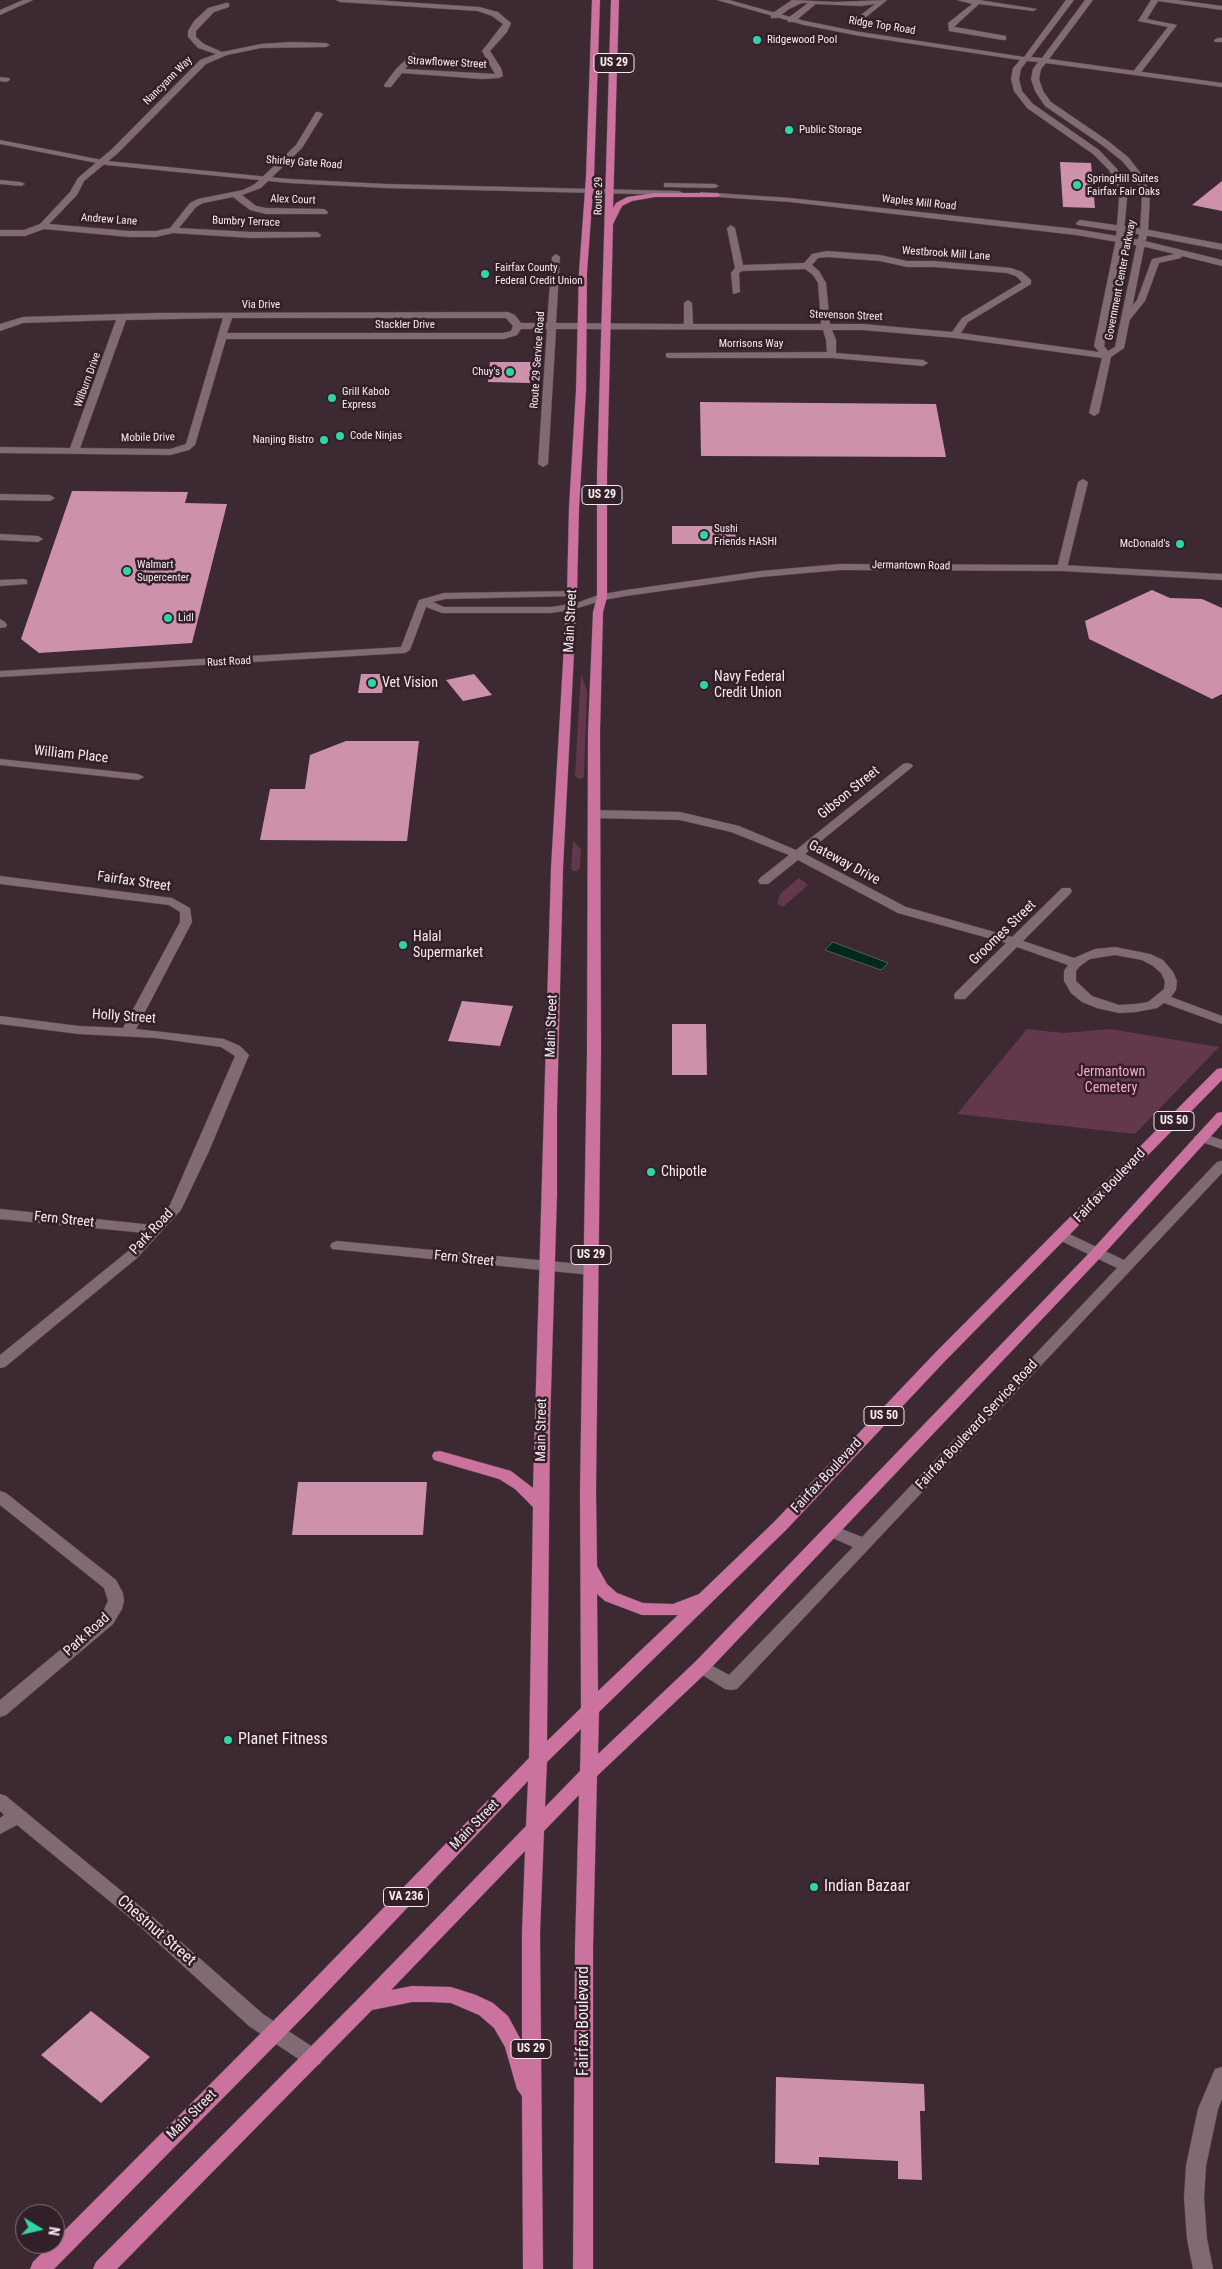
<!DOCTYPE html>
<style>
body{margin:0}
#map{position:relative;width:1222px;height:2269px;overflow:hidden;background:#3c2932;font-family:"Roboto Condensed",sans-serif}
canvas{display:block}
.north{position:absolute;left:15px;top:2204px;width:50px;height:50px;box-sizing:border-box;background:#322028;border:1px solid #817178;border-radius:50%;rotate:99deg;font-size:14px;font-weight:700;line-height:20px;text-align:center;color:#f7eaef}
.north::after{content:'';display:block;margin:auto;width:18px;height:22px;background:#31d4a9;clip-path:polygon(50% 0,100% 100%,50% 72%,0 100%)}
</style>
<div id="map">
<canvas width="1222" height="2269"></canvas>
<div class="north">N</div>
</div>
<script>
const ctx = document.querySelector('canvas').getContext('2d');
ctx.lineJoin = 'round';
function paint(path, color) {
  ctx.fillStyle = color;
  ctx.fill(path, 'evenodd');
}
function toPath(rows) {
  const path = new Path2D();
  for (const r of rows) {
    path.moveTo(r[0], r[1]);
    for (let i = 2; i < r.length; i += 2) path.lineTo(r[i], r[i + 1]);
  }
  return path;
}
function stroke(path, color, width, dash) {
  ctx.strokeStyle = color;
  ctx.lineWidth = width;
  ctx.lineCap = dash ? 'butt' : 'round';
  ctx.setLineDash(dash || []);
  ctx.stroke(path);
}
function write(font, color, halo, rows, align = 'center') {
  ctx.font = font + ' "Roboto Condensed",sans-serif';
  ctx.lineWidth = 5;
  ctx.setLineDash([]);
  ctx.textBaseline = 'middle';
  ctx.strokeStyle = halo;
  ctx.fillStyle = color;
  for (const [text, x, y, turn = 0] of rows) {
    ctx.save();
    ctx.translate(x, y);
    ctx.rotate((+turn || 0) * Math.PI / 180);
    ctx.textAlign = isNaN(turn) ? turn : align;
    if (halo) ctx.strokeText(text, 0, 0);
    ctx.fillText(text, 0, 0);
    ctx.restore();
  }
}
paint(toPath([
 [581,674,587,691,584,776,582,779,577,778,575,775],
 [573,841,581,849,580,867,578,871,573,871,571,868],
 [799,878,808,885,783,907,777,904,780,894],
 [1027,1029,1063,1033,1110,1029,1219,1047,1135,1134,957,1114]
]), '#63374c');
const water = toPath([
 [833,942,888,963,881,970,825,950,833,942]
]);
paint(water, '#00281d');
stroke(water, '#4a625c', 1);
paint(toPath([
 [1060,162,1091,163,1095,208,1063,207],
 [1222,181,1222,211,1192,205],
 [490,362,532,362,530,383,488,382],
 [700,402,936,404,946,457,701,456],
 [72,491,188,492,185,503,227,504,192,643,39,653,21,639],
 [672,526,735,526,736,544,672,544],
 [1152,590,1170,598,1202,599,1222,608,1222,694,1212,699,1089,639,1085,621],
 [361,674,385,674,382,693,358,693],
 [474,674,492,695,463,701,446,680],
 [346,741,419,741,407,841,260,840,270,789,305,789,310,755],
 [462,1001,513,1006,500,1046,448,1041],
 [672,1024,706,1024,707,1075,672,1075],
 [298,1482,427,1482,423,1535,292,1535],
 [91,2011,150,2057,101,2103,41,2055],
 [776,2077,924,2084,925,2111,920,2111,922,2180,898,2179,898,2161,819,2157,819,2165,775,2163]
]), '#ce91ac');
const minor = toPath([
 [23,0,33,0,0,15,0,10,23,0],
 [336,0,373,0,479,7,498,12,511,23,507,32,490,51,501,68,503,76,499,78,482,79,402,73,391,87,385,87,384,85,396,69,413,53,417,55,405,69,495,74,482,51,503,24,492,16,478,11,340,2,336,0],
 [792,0,836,2,887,0,860,22,856,20,857,18,875,4,861,6,816,4,794,22,788,22,788,18,808,3,802,3,789,9,777,18,771,18,771,14,792,0],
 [957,0,979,0,1037,9,1033,11,979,4,955,26,955,27,1006,36,1006,40,1003,40,949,31,948,23,972,4,957,0],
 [1151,0,1177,0,1222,6,1222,10,1158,1,1147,19,1177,25,1139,75,1136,75,1132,73,1168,27,1138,21,1151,0],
 [226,3,229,3,229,7,214,12,196,31,196,37,204,44,222,52,261,44,291,42,326,43,330,45,326,47,261,48,227,55,206,64,118,153,84,181,77,195,49,224,129,231,156,231,170,228,190,203,198,199,243,190,255,184,296,145,316,112,319,112,323,114,302,148,261,188,242,195,256,206,266,208,324,209,328,212,327,214,266,214,250,210,233,197,203,203,196,207,179,228,251,232,317,232,321,235,320,237,251,238,173,233,156,237,129,237,44,229,25,236,0,236,0,230,24,230,40,224,70,192,78,178,112,149,200,60,216,54,198,48,188,37,188,31,194,21,208,8,226,3],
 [1218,38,1222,38,1222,42,1215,42,1214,40,1218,38],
 [0,77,9,78,10,80,6,82,0,81,0,77],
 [0,180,21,182,25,184,21,186,0,184,0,180],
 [731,225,735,228,743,265,804,263,812,254,827,251,880,255,907,261,934,261,1011,268,1022,272,1031,280,1031,284,968,322,961,333,1099,352,1094,346,1116,239,1120,236,1124,239,1104,346,1108,351,1115,347,1137,243,1141,240,1145,243,1124,348,1111,357,1099,413,1094,416,1089,413,1102,358,955,338,863,330,832,330,836,340,836,353,923,360,928,363,923,366,832,358,669,358,666,357,666,353,827,352,826,340,823,330,556,329,548,464,543,467,538,464,547,329,521,329,517,335,504,339,226,339,195,445,189,450,170,455,0,453,0,447,70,448,116,320,23,323,0,331,0,324,23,317,155,313,508,312,515,315,521,323,547,323,552,257,556,254,560,257,556,323,684,324,684,303,688,300,692,303,693,324,821,324,818,283,813,275,805,269,742,271,739,273,740,292,733,294,731,273,735,268,727,228,731,225],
 [827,257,880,261,907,267,934,267,1007,273,1016,276,1022,282,962,318,952,332,863,324,830,324,826,283,819,271,812,265,818,258,827,257],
 [223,318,186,444,170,449,80,448,126,320,223,318],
 [232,318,506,318,513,326,511,331,503,333,227,333,232,318],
 [1083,479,1088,482,1067,568,1062,571,1058,570,1057,568,1078,482,1083,479],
 [0,494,50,495,55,498,50,501,0,500,0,494],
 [0,534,38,536,43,539,38,542,0,540,0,534],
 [23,579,27,580,27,584,0,586,0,580,23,579],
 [572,591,576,592,576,596,445,599,433,602,444,607,551,607,571,604,576,607,571,610,551,613,442,613,426,607,410,650,405,653,0,677,0,671,401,647,419,600,444,593,572,591],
 [0,619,5,622,7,625,6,627,0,628,0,619],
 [0,759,138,774,144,777,138,780,0,765,0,759],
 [907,763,911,764,913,766,911,768,805,854,906,907,1012,937,1062,888,1070,888,1072,891,1070,894,1023,941,1074,958,1095,949,1115,947,1150,954,1163,960,1173,972,1177,981,1176,990,1171,997,1222,1016,1222,1024,1164,1003,1157,1008,1136,1012,1119,1013,1097,1008,1082,1002,1071,993,1064,981,1064,971,1068,965,1017,947,965,999,955,999,954,996,955,993,1006,943,898,913,798,860,768,884,760,884,758,881,760,878,789,855,731,832,680,820,595,818,589,814,595,810,680,812,739,826,796,850,903,764,907,763],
 [1115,955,1142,960,1153,966,1161,973,1165,981,1164,989,1148,1002,1136,1004,1119,1005,1092,996,1076,981,1076,971,1080,966,1090,959,1115,955],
 [0,876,172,898,190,908,192,922,136,1029,224,1039,240,1046,249,1055,209,1151,181,1210,137,1258,5,1367,0,1368,0,1355,127,1252,145,1233,0,1219,0,1209,153,1225,170,1205,235,1056,221,1047,156,1038,79,1034,0,1024,0,1016,79,1026,123,1028,180,922,180,912,169,905,0,884,0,876],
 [1201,1133,1222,1140,1222,1149,1196,1140,1194,1137,1201,1133],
 [1222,1161,1222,1173,737,1689,731,1690,725,1689,696,1671,694,1666,696,1661,702,1660,729,1675,853,1547,826,1535,824,1531,826,1527,832,1525,862,1537,1117,1268,1057,1239,1055,1236,1057,1233,1067,1233,1124,1260,1217,1162,1222,1161],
 [337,1241,591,1265,596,1267,598,1270,596,1273,591,1275,332,1249,330,1246,332,1243,337,1241],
 [0,1491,6,1493,116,1580,123,1593,124,1601,122,1609,113,1624,6,1715,0,1717,0,1700,101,1616,108,1601,104,1588,0,1505,0,1491],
 [0,1794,6,1796,147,1912,263,2014,320,2052,323,2058,320,2064,313,2066,306,2064,249,2026,135,1922,17,1825,0,1834,0,1818,4,1815,0,1811,0,1794],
 [1222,2067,1222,2099,1218,2109,1206,2166,1204,2198,1207,2239,1213,2269,1193,2269,1187,2239,1184,2198,1186,2166,1198,2109,1215,2069,1222,2067]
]);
const tertiary = toPath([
 [717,0,729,0,805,21,860,32,1024,57,1066,0,1074,0,1031,57,1042,58,1085,0,1093,0,1049,59,1222,83,1222,87,1046,63,1041,69,1039,79,1043,91,1051,102,1108,141,1128,157,1143,176,1150,195,1148,232,1145,243,1141,246,1137,243,1140,232,1142,195,1135,176,1122,161,1102,145,1045,106,1035,91,1031,79,1033,69,1038,62,1027,61,1021,69,1019,79,1022,91,1033,104,1099,150,1117,169,1125,185,1127,199,1123,241,1116,239,1119,199,1117,185,1109,170,1093,154,1027,108,1014,91,1011,79,1013,68,1020,60,860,36,804,25,717,0]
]);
const secondary = toPath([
 [0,140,107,161,289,179,385,184,679,191,683,193,679,195,385,188,289,183,107,165,0,144,0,140],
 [664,183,715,184,719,186,715,188,667,187,664,187,664,183],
 [700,192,790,198,1076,229,1141,240,1222,260,1222,266,1182,256,1181,258,1159,263,1145,301,1128,322,1125,323,1121,320,1137,300,1152,259,1175,254,1141,246,1076,235,790,202,703,196,700,196,700,192],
 [1080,220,1144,229,1222,244,1222,250,1144,235,1077,225,1076,223,1080,220],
 [840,564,1062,565,1222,574,1222,580,1062,571,840,570,761,577,626,596,604,600,571,610,566,607,598,595,626,590,761,571,840,564]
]);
const primary = toPath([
 [592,0,600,0,594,177,587,272,586,390,579,508,577,594,563,868,557,1109,557,1194,550,1424,547,1741,581,1708,580,1490,587,1052,588,732,593,612,597,597,597,474,611,0,619,0,613,208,616,203,627,197,655,193,717,193,721,195,717,197,655,197,632,201,622,206,613,224,607,474,607,597,603,612,600,732,601,1052,596,1490,597,1566,607,1584,617,1593,643,1603,673,1604,699,1594,774,1522,936,1352,1217,1069,1222,1068,1222,1080,946,1360,786,1530,599,1712,598,1754,696,1661,1092,1250,1217,1113,1222,1112,1222,1124,1102,1256,708,1671,597,1776,593,1948,593,2269,573,2269,575,1948,579,1795,544,1831,540,1933,543,2269,523,2269,522,2096,517,2089,505,2047,494,2028,479,2015,451,2003,431,2002,412,2002,372,2010,117,2269,93,2269,96,2262,360,1997,526,1826,528,1781,310,2010,54,2269,30,2269,33,2262,51,2244,55,2244,55,2240,296,1998,529,1758,533,1507,515,1489,499,1479,434,1460,432,1456,434,1452,440,1451,511,1471,533,1488,551,868,567,594,569,508,576,390,579,272,586,177,592,0],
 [597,1594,605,1601,642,1615,678,1615,598,1691,597,1594],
 [581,1729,580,1771,545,1807,547,1762,581,1729],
 [525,1851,522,1933,522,2042,508,2016,493,2003,476,1995,451,1987,412,1986,391,1990,525,1851]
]);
stroke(minor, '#56464d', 1);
stroke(tertiary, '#56464d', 1);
stroke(secondary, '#56464d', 1);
stroke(primary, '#56464d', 1);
paint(minor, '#806a73');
paint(tertiary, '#806a73');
paint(secondary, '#806a73');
paint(primary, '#cb729e');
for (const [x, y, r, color] of [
 [757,40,5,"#31d4a9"],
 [789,130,5,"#31d4a9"],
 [1077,185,5,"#31d4a9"],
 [485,274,5,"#31d4a9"],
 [510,372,5,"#31d4a9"],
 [332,398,5,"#31d4a9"],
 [340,436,5,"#31d4a9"],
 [324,440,5,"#31d4a9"],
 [704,535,5,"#31d4a9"],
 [1180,544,5,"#31d4a9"],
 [127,571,5,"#31d4a9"],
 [168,618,5,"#31d4a9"],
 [372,683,5,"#31d4a9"],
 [704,685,5,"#31d4a9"],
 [403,945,5,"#31d4a9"],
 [651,1172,5,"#31d4a9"],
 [228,1740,5,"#31d4a9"],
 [814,1887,5,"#31d4a9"]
]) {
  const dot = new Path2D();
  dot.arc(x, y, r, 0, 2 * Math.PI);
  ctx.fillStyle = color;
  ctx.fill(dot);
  stroke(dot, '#322028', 2);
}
write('11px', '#f7eaef', '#322028', [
 ["Ridge Top Road",882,26,9],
 ["Strawflower Street",447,63,3],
 ["Nancyann Way",168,81,-45],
 ["Shirley Gate Road",304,163,4],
 ["Route 29",599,196,-89],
 ["Alex Court",293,200,2],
 ["Waples Mill Road",919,203,6],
 ["Andrew Lane",109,220,4],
 ["Bumbry Terrace",246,222,2],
 ["Westbrook Mill Lane",946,254,4],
 ["Government Center Parkway",1121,280,-79],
 ["Via Drive",261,305],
 ["Stevenson Street",846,316,2],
 ["Stackler Drive",405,325],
 ["Morrisons Way",751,344],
 ["Route 29 Service Road",538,360,-86],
 ["Wilburn Drive",88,380,-70],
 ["Mobile Drive",148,438,-1],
 ["Jermantown Road",911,566,1],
 ["Rust Road",229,662,-3]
]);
write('11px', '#f7eaef', '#322028', [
 ["Ridgewood Pool",767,40],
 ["Public Storage",799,130],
 ["SpringHill Suites",1087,179],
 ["Fairfax Fair Oaks",1087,192],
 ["Fairfax County",495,268],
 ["Federal Credit Union",495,281],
 ["Chuy's",500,372,"right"],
 ["Grill Kabob",342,392],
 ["Express",342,405],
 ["Code Ninjas",350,436],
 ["Nanjing Bistro",314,440,"right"],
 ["Sushi",714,529],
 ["Friends HASHI",714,542],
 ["McDonald's",1170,544,"right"],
 ["Walmart",137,565],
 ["Supercenter",137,578],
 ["Lidl",178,618]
], 'left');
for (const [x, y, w] of [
 [614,63,40],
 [602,495,40],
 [1174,1121,40],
 [591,1255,40],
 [884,1416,40],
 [406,1897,45],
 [531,2049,40]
]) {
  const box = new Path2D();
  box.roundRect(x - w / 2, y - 9.5, w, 19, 4);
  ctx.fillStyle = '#322028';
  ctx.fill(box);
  stroke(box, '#f7eaef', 1);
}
write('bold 12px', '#f7eaef', null, [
 ["US 29",614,63],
 ["US 29",602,495],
 ["US 50",1174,1121],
 ["US 29",591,1255],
 ["US 50",884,1416],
 ["VA 236",406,1897],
 ["US 29",531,2049]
]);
write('14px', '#f7eaef', '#322028', [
 ["Main Street",571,621,-87],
 ["William Place",71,755,6],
 ["Gibson Street",849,793,-39],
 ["Gateway Drive",844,863,28],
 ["Fairfax Street",134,882,8],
 ["Groomes Street",1003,933,-44],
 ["Holly Street",124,1017,4],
 ["Main Street",552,1026,-88],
 ["Fairfax Boulevard",1110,1186,-46],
 ["Fern Street",64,1220,6],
 ["Park Road",152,1232,-47],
 ["Fern Street",464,1259,6],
 ["Fairfax Boulevard Service Road",977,1425,-47],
 ["Main Street",542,1430,-89],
 ["Fairfax Boulevard",827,1476,-47],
 ["Park Road",87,1635,-42],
 ["Main Street",475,1825,-46],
 ["Main Street",192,2115,-45]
]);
write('14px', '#f7eaef', '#322028', [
 ["Navy Federal",714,677],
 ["Credit Union",714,693],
 ["Vet Vision",382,683],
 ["Halal",413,937],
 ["Supermarket",413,953],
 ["Chipotle",661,1172]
], 'left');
write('14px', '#f9a4cc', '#322028', [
 ["Jermantown",1111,1072],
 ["Cemetery",1111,1088]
]);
write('16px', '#f7eaef', '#322028', [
 ["Planet Fitness",238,1740],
 ["Indian Bazaar",824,1887]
], 'left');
write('16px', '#f7eaef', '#322028', [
 ["Chestnut Street",156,1931,41],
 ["Fairfax Boulevard",584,2021,-90]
]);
</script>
